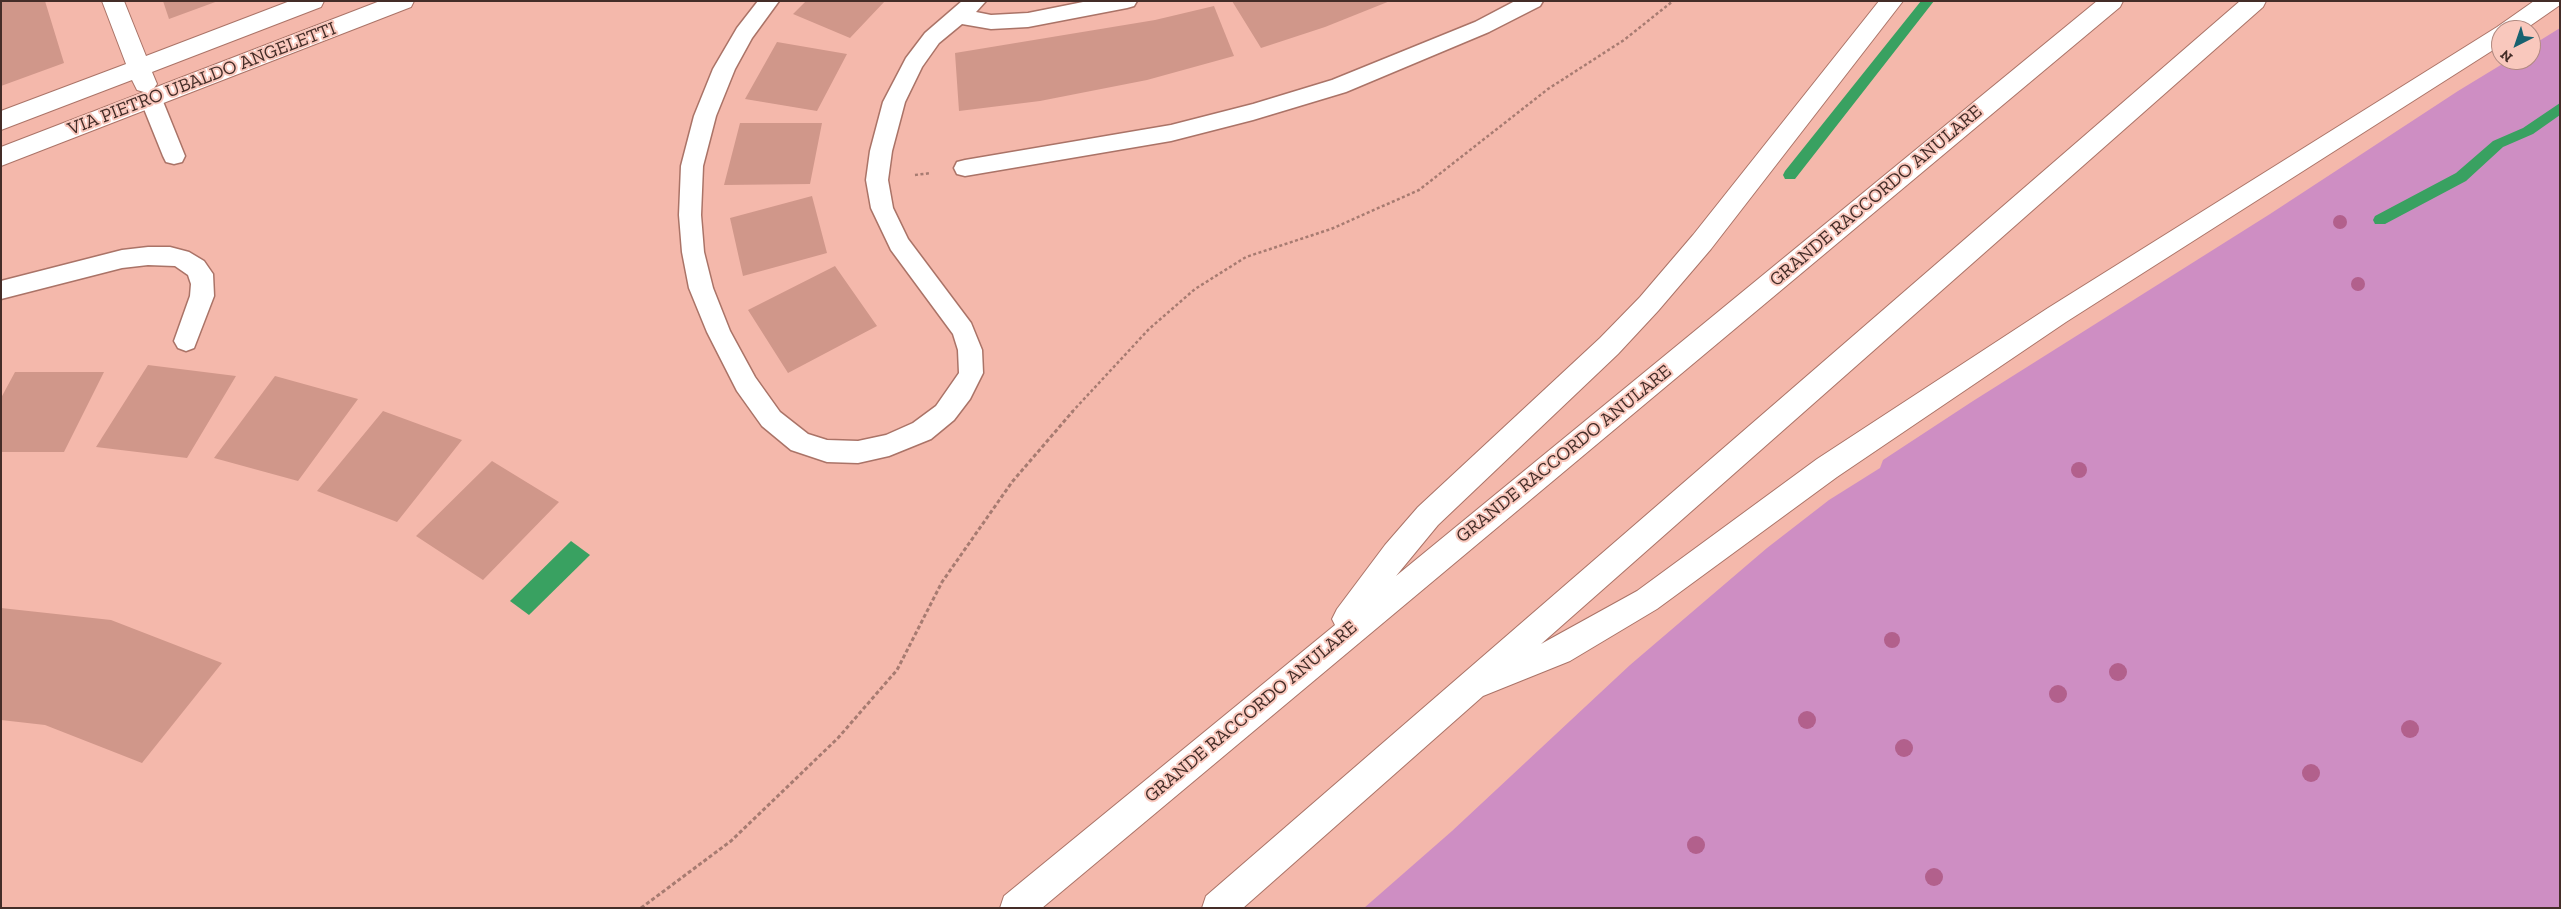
<!DOCTYPE html>
<style>
body{margin:0}
#map{position:relative;width:2561px;height:909px;overflow:hidden;background:#f4b8ab;font-family:"Zilla Slab",serif}
canvas{display:block}
.frame{position:absolute;inset:0;border:2px solid #442d28;pointer-events:none}
.north{position:absolute;left:2491px;top:20px;width:50px;height:50px;box-sizing:border-box;background:#f9c8bd;border:1px solid #b18a81;border-radius:50%;rotate:221deg;font-size:14px;font-weight:700;line-height:20px;text-align:center;color:#442d28}
.north::after{content:'';display:block;margin:auto;width:18px;height:22px;background:#196270;clip-path:polygon(50% 0,100% 100%,50% 72%,0 100%)}
</style>
<div id="map">
<canvas width="2561" height="909"></canvas>
<div class="frame"></div>
<div class="north">N</div>
</div>
<script>
const ctx = document.querySelector('canvas').getContext('2d');
ctx.lineJoin = 'round';
function paint(path, color) {
  ctx.fillStyle = color;
  ctx.fill(path, 'evenodd');
}
function toPath(rows) {
  const path = new Path2D();
  for (const r of rows) {
    path.moveTo(r[0], r[1]);
    for (let i = 2; i < r.length; i += 2) path.lineTo(r[i], r[i + 1]);
  }
  return path;
}
function stroke(path, color, width, dash) {
  ctx.strokeStyle = color;
  ctx.lineWidth = width;
  ctx.lineCap = dash ? 'butt' : 'round';
  ctx.setLineDash(dash || []);
  ctx.stroke(path);
}
function write(font, color, halo, rows, align = 'center') {
  ctx.font = font + ' "Zilla Slab",serif';
  ctx.lineWidth = 4;
  ctx.setLineDash([]);
  ctx.textBaseline = 'middle';
  ctx.strokeStyle = halo;
  ctx.fillStyle = color;
  for (const [text, x, y, turn = 0] of rows) {
    ctx.save();
    ctx.translate(x, y);
    ctx.rotate((+turn || 0) * Math.PI / 180);
    ctx.textAlign = isNaN(turn) ? turn : align;
    if (halo) ctx.strokeText(text, 0, 0);
    ctx.fillText(text, 0, 0);
    ctx.restore();
  }
}
paint(toPath([
 [2560,28,2560,908,1364,908,1452,831,1630,665,1767,548,1829,500,1880,468,1883,460,1973,401,2270,214,2458,91,2509,60,2531,60,2531,46]
]), '#ce8ec3');
paint(toPath([
 [571,541,590,555,529,615,510,601]
]), '#39a161');
paint(toPath([
 [1921,1,1934,1,1795,179,1785,179,1783,175,1785,171,1921,1],
 [2560,103,2560,115,2533,134,2503,147,2466,181,2385,224,2375,224,2373,220,2375,216,2456,173,2493,141,2523,128,2560,103]
]), '#39a161');
paint(toPath([
 [1,1,45,1,64,63,1,86],
 [163,1,218,1,169,19],
 [806,1,885,1,850,38,793,14],
 [1232,1,1390,1,1325,27,1261,48],
 [1214,6,1234,56,1147,80,1040,101,959,111,955,53,1155,20],
 [777,42,847,54,817,111,745,99],
 [740,123,822,123,810,184,724,185],
 [812,196,827,253,743,276,730,218],
 [835,266,877,326,788,373,748,310],
 [148,365,236,376,187,458,96,447],
 [15,372,104,372,64,452,1,452,1,398],
 [275,376,358,399,298,481,214,458],
 [383,411,462,440,397,522,317,491],
 [492,461,559,502,483,580,416,536],
 [1,608,111,620,222,663,142,763,45,725,1,720]
]), '#d0978a');
const service = toPath([
 [758,1,779,1,752,38,735,69,716,116,703,166,701,215,704,252,713,288,730,331,755,377,780,412,808,434,827,440,858,441,886,435,913,423,936,406,959,373,958,350,953,334,891,250,871,208,866,180,870,151,883,102,906,58,925,33,962,1,986,1,976,12,991,15,1028,13,1088,1,1137,1,1134,6,1127,8,1028,27,991,29,962,24,939,43,922,67,905,102,892,151,888,180,893,208,908,239,971,323,982,350,983,373,970,399,954,420,931,439,889,456,858,463,827,462,791,450,762,426,737,391,707,332,689,288,682,252,679,215,681,166,694,116,713,69,737,28,758,1],
 [1515,1,1543,1,1540,6,1489,32,1346,92,1253,120,1171,141,965,176,957,174,954,168,957,162,965,160,1171,125,1253,104,1332,80,1475,22,1515,1],
 [151,91,159,93,162,99,185,156,182,162,174,164,166,162,163,156,140,99,143,93,151,91],
 [148,247,170,247,189,252,204,261,213,274,214,296,194,348,186,351,178,348,174,341,190,296,191,284,188,275,175,266,148,265,122,268,1,299,1,281,122,250,148,247]
]);
const minor = toPath([
 [102,1,124,1,146,56,290,1,324,1,321,7,152,72,157,84,154,88,380,1,414,1,411,7,1,166,1,147,144,92,137,90,132,80,1,130,1,111,126,64,102,1]
]);
const motorway = toPath([
 [1879,1,1903,1,1711,249,1658,311,1618,354,1438,525,1396,576,2097,1,2123,1,2120,7,1042,908,1000,908,1004,896,1335,625,1332,619,1337,609,1385,545,1418,507,1600,338,1640,297,1693,235,1879,1],
 [2240,1,2266,1,2263,7,1541,644,1637,591,1817,459,2048,308,2497,27,2534,1,2560,1,2560,5,2524,30,2501,30,2501,45,2066,322,1837,477,1657,609,1570,661,1483,696,1243,908,1202,908,1206,896,2240,1]
]);
stroke(service, '#aa7367', 3);
stroke(minor, '#aa7367', 2);
stroke(motorway, '#aa7367', 2);
stroke(toPath([
 [915,175,931,173],
 [1072,412,1149,329,1195,289,1246,257,1331,229,1419,190,1548,89,1624,40,1673,1]
]), '#a77b71', 2.5, [3, 2.5]);
stroke(toPath([
 [641,908,731,841,838,738,897,670,942,582,1012,482,1073,411]
]), '#a77b71', 3, [4, 2.5]);
paint(service, '#fff');
paint(minor, '#fff');
paint(motorway, '#fff');
ctx.fillStyle = '#b2608c';
for (const [x, y, r] of [
 [2340,222,7],
 [2358,284,7],
 [2079,470,8],
 [1892,640,8],
 [2118,672,9],
 [2058,694,9],
 [1807,720,9],
 [2410,729,9],
 [1904,748,9],
 [2311,773,9],
 [1696,845,9],
 [1934,877,9]
]) {
  ctx.beginPath();
  ctx.arc(x, y, r, 0, 2 * Math.PI);
  ctx.fill();
}
write('19px', '#442d28', '#f9c8bd', [
 ["VIA PIETRO UBALDO ANGELETTI",202,79,-21],
 ["GRANDE RACCORDO ANULARE",1876,196,-40],
 ["GRANDE RACCORDO ANULARE",1564,454,-39],
 ["GRANDE RACCORDO ANULARE",1251,712,-40]
]);
</script>
